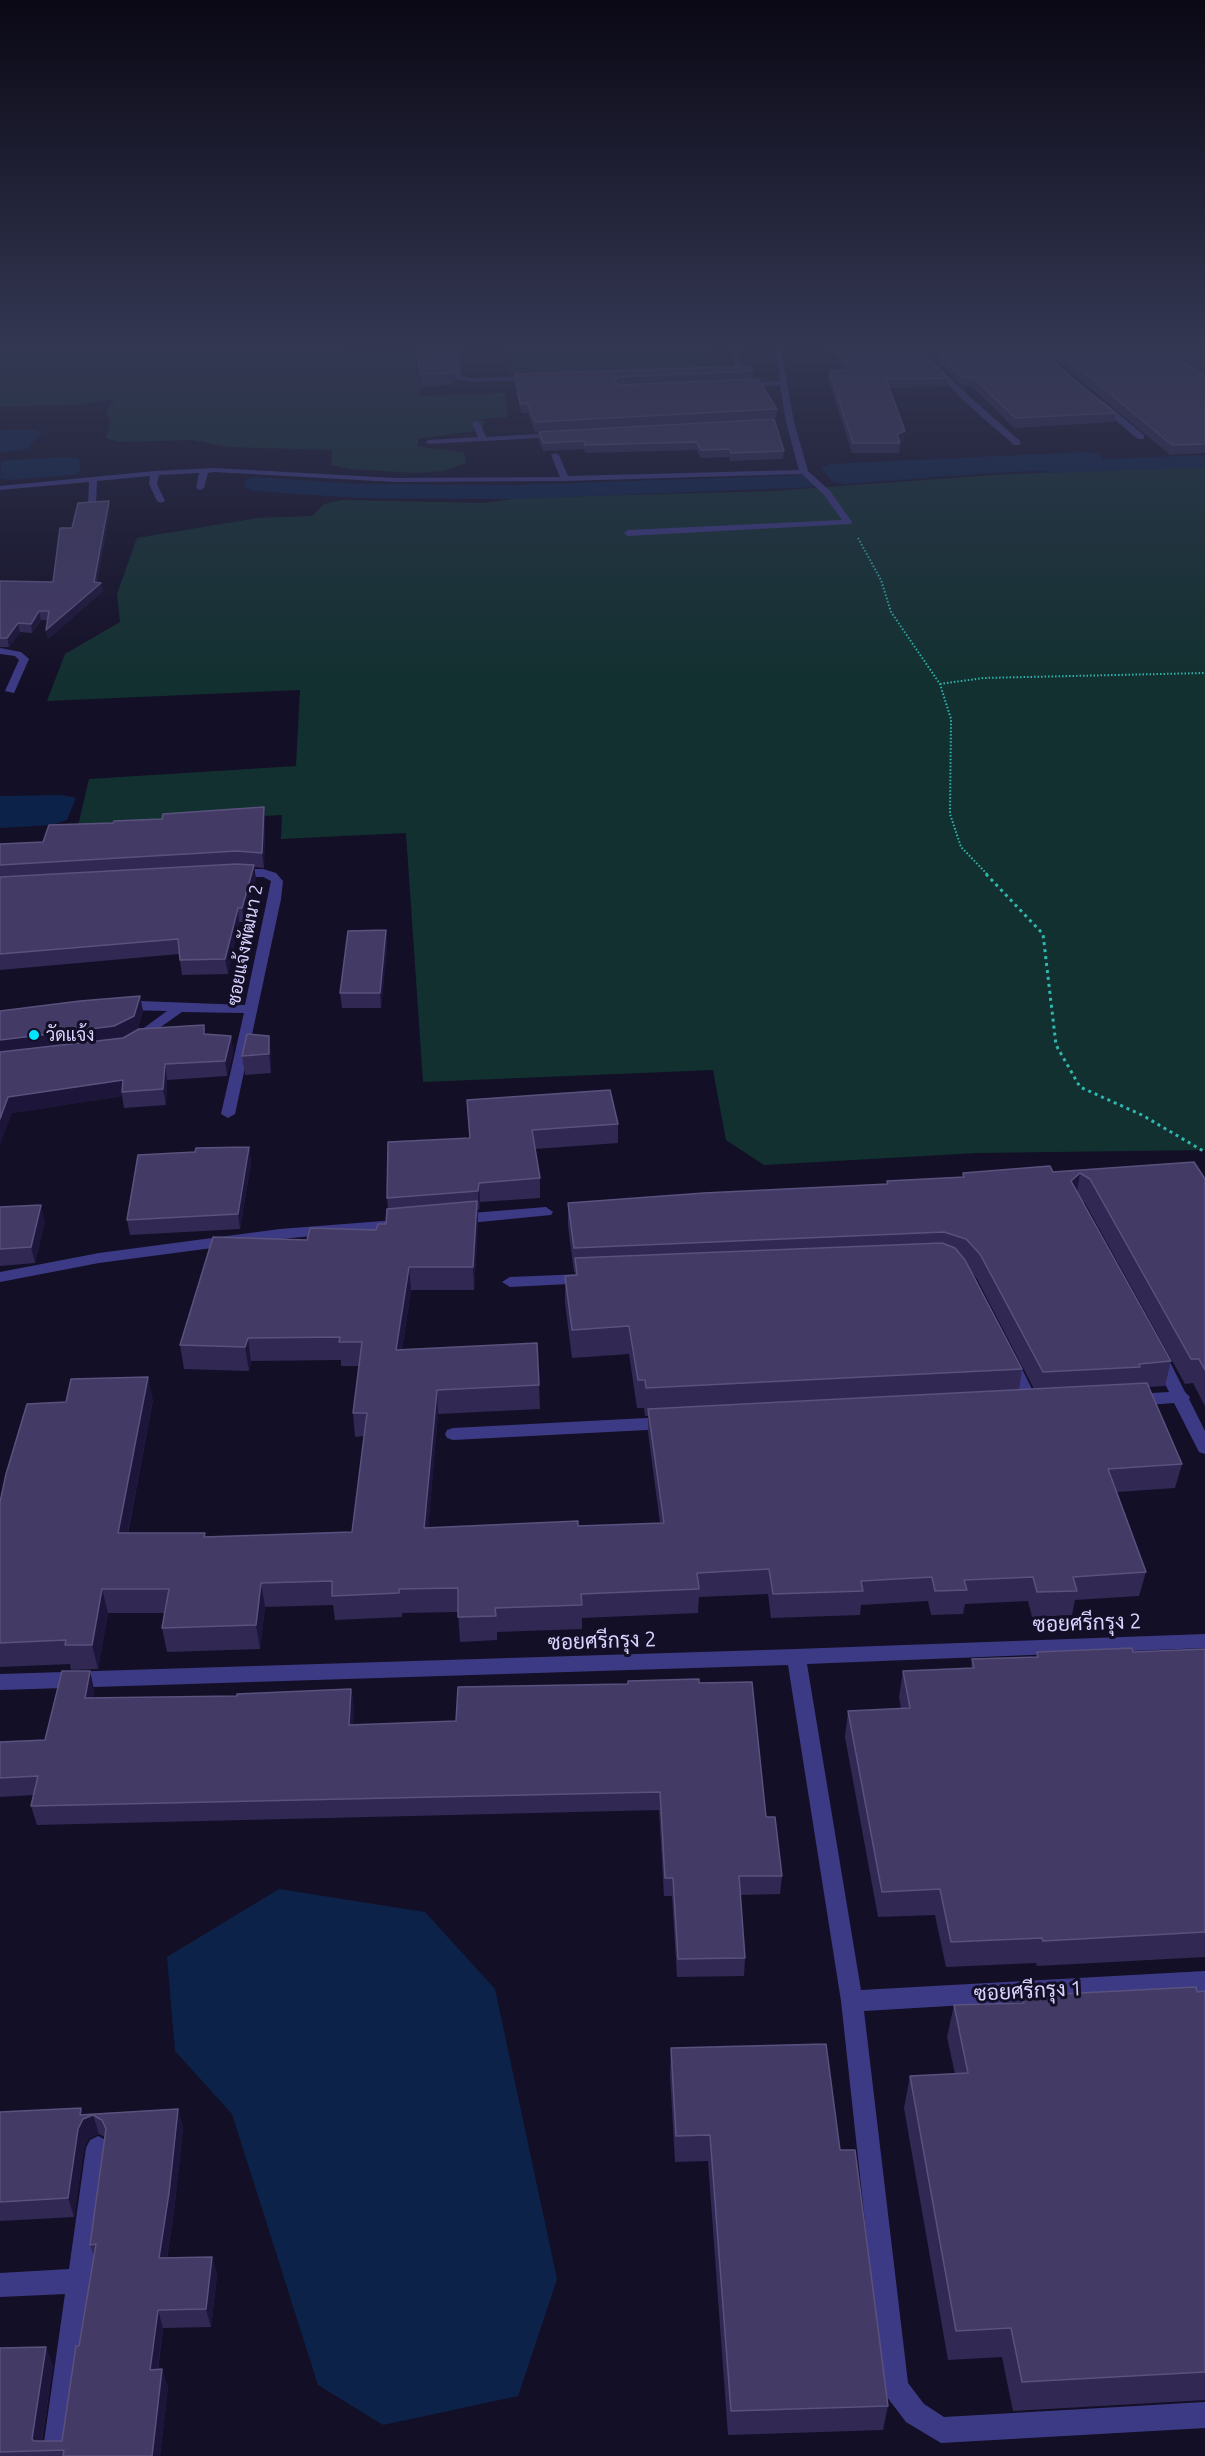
<!DOCTYPE html>
<meta charset="utf-8">
<style>
body{margin:0}
canvas{display:block;background:#130f26}
</style>
<canvas width="1205" height="2456"></canvas>
<script>
const ctx = document.querySelector('canvas').getContext('2d');
ctx.lineJoin = 'round';
function paint(path, color) {
  ctx.fillStyle = color;
  ctx.fill(path, 'evenodd');
}
function toPath(rows) {
  const path = new Path2D();
  for (const r of rows) {
    path.moveTo(r[0], r[1]);
    for (let i = 2; i < r.length; i += 2) path.lineTo(r[i], r[i + 1]);
  }
  return path;
}
function stroke(path, color, width, dash) {
  ctx.strokeStyle = color;
  ctx.lineWidth = width;
  ctx.lineCap = dash ? 'butt' : 'round';
  ctx.setLineDash(dash || []);
  ctx.stroke(path);
}
function write(font, color, halo, rows, align = 'center') {
  ctx.font = font + ' Ubuntu,Sarabun,sans-serif';
  ctx.lineWidth = 6;
  ctx.setLineDash([]);
  ctx.textBaseline = 'middle';
  ctx.strokeStyle = halo;
  ctx.fillStyle = color;
  for (const [text, x, y, turn = 0] of rows) {
    ctx.save();
    ctx.translate(x, y);
    ctx.rotate((+turn || 0) * Math.PI / 180);
    ctx.textAlign = isNaN(turn) ? turn : align;
    if (halo) ctx.strokeText(text, 0, 0);
    ctx.fillText(text, 0, 0);
    ctx.restore();
  }
}
paint(toPath([
 [0,344,343,344,342,353,414,353,421,396,504,393,508,417,479,419,486,422,481,430,418,439,418,446,464,453,466,463,444,471,416,473,350,469,331,465,332,450,230,447,193,440,119,442,106,438,111,421,106,412,115,399,76,405,0,407],
 [502,344,708,344,719,368,507,373],
 [1205,465,1205,1150,977,1153,764,1165,726,1140,713,1070,423,1082,406,833,281,839,282,815,78,826,89,779,296,766,300,690,47,701,65,654,120,622,117,594,137,538,258,518,313,516,324,504,342,500,484,503,520,498,773,491,994,475]
]), '#12302f');
paint(toPath([
 [32,429,42,432,27,449,0,453,0,430],
 [1085,452,1098,453,1110,466,1107,468,993,473,844,484,832,481,821,468,830,464],
 [68,457,79,459,80,472,73,475,8,480,0,478,1,462,7,460],
 [62,795,76,798,67,820,52,825,0,828,0,796],
 [279,1889,425,1912,495,1989,557,2279,518,2396,383,2425,318,2385,232,2114,175,2051,167,1957]
]), '#0c2248');
paint(toPath([
 [1205,455,1205,467,1055,473,1047,472,1044,467,1047,462,1055,461,1205,455],
 [806,475,814,477,817,482,814,487,515,499,358,498,255,491,247,489,244,484,247,479,255,477,358,484,515,485,806,475]
]), '#0c2248');
stroke(toPath([
 [858,538,881,580,891,612,940,684,951,719,950,814,961,847,988,875],
 [940,684,983,678,1205,673]
]), '#2fb8b0', 2, [1.5, 2]);
stroke(toPath([
 [986,874,1043,934,1056,1045,1080,1087,1142,1115,1205,1152]
]), '#2fb8b0', 3, [3, 4]);
paint(toPath([
 [451,344,457,344,461,376,472,378,535,376,539,378,535,380,472,382,455,379,451,344],
 [731,344,737,344,743,370,721,374,721,370,735,368,731,344],
 [774,344,780,344,794,422,808,471,830,491,852,522,851,524,628,536,624,533,628,530,842,520,824,495,802,474,565,481,395,482,214,472,208,473,204,488,200,490,196,488,199,473,159,475,157,484,165,501,161,503,157,501,149,484,150,476,97,481,96,505,92,508,88,505,89,482,0,490,0,486,155,471,214,468,395,478,560,477,551,455,555,453,559,455,568,476,799,470,786,422,780,385,741,387,737,385,741,383,780,381,774,344],
 [908,344,915,344,971,398,1020,441,1020,445,1014,445,965,402,908,344],
 [1097,401,1103,401,1144,435,1144,439,1138,439,1097,405,1097,401],
 [476,421,480,423,486,437,557,433,561,435,557,437,429,444,425,442,429,440,478,437,472,423,476,421],
 [0,648,21,652,29,659,14,693,5,691,19,660,15,656,0,654,0,648],
 [263,869,276,873,283,881,281,899,235,1114,228,1118,221,1114,244,1013,182,1012,138,1043,133,1042,131,1039,133,1036,167,1011,122,1010,116,1006,122,1002,140,1001,245,1005,271,881,263,877,236,877,230,873,236,869,263,869],
 [546,1207,553,1212,551,1215,459,1224,452,1219,459,1214,546,1207],
 [396,1220,401,1222,403,1225,401,1228,280,1239,99,1263,0,1282,0,1272,99,1253,280,1229,396,1220],
 [583,1274,588,1275,591,1279,588,1283,510,1287,502,1282,510,1277,583,1274],
 [1158,1349,1164,1350,1185,1392,1190,1397,1189,1399,1205,1431,1205,1454,1199,1452,1174,1403,1134,1406,1128,1404,1126,1400,1128,1396,1134,1394,1169,1392,1150,1354,1152,1350,1158,1349],
 [1012,1359,1018,1361,1040,1405,1038,1409,1026,1409,1004,1365,1006,1361,1012,1359],
 [666,1417,672,1419,674,1423,672,1427,666,1429,453,1440,447,1438,445,1434,447,1430,453,1428,666,1417],
 [1205,1634,1205,1648,807,1664,861,1990,1205,1971,1205,1991,864,2011,908,2383,924,2404,944,2417,1205,2402,1205,2428,941,2443,906,2422,887,2397,883,2388,841,2001,788,1665,0,1690,0,1674,796,1649,1205,1634],
 [98,2136,106,2140,110,2148,68,2456,42,2456,65,2294,0,2297,0,2273,69,2269,86,2148,90,2140,98,2136]
]), '#3d3a85');
paint(toPath([
 [416,344,449,344,453,373,454,385,421,386],
 [825,344,914,344,948,378,947,387,889,388,904,440,900,442,899,453,852,453,828,379,829,370,843,370],
 [918,344,1039,344,1065,372,1115,413,1114,422,1014,428,972,386,962,386],
 [1041,344,1158,344,1205,377,1205,453,1170,455,1072,373],
 [1168,344,1205,344,1205,376,1168,348],
 [753,371,753,379,777,409,776,418,535,432,528,413,521,413,515,383,515,374],
 [774,419,784,451,783,459,730,461,729,457,701,458,697,450,585,453,584,449,543,451,539,440,539,432],
 [109,501,110,510,97,582,103,591,48,639,46,630,47,620,41,620,32,633,20,632,9,647,0,647,0,581,53,582,72,528],
 [265,821,264,868,254,867,256,879,244,922,239,922,228,974,182,975,179,954,0,970,0,844,43,842],
 [386,930,387,946,381,1008,342,1008,340,993],
 [140,996,143,1011,137,1031,231,1036,233,1052,227,1076,167,1080,166,1105,124,1108,122,1096,12,1113,0,1011],
 [271,1055,271,1073,245,1075,242,1056],
 [467,1100,618,1124,618,1143,535,1149,540,1178,540,1198,480,1202,479,1210,478,1210,478,1224,474,1290,411,1290,402,1349,539,1385,540,1409,438,1414,428,1528,578,1526,660,1523,648,1432,648,1416,645,1416,644,1408,637,1408,629,1354,572,1358,565,1303,565,1276,575,1275,575,1272,574,1272,568,1226,568,1203,886,1184,887,1181,962,1177,963,1173,1053,1172,1205,1179,1205,1406,1193,1383,1185,1384,1085,1203,1082,1201,1171,1361,1165,1386,1148,1387,1182,1464,1175,1488,1117,1492,1146,1572,1139,1596,1075,1600,1072,1615,1032,1617,1028,1601,965,1604,963,1614,931,1615,928,1601,861,1605,860,1615,771,1618,768,1594,699,1597,698,1613,582,1618,582,1629,497,1632,497,1640,460,1642,458,1612,402,1613,402,1617,335,1620,333,1605,265,1607,260,1649,167,1652,162,1628,164,1613,108,1613,98,1669,71,1670,70,1664,0,1667,0,1502,153,1400,128,1533,206,1537,352,1532,364,1436,355,1437,353,1413,359,1366,341,1366,341,1360,251,1361,249,1371,184,1369,180,1345,307,1240,376,1230,386,1224,388,1208,387,1198,470,1138],
 [973,1274,977,1279,1034,1389,1019,1390,1022,1369],
 [249,1147,251,1162,240,1229,130,1235,127,1220],
 [0,1207,45,1221,35,1263,0,1266],
 [1205,1649,1205,1957,1037,1966,1036,1963,946,1967,935,1915,878,1917,845,1737,848,1711,901,1709,899,1697,903,1671,971,1668,972,1659,1036,1657,1037,1652,1133,1652],
 [699,1683,766,1817,782,1876,780,1894,740,1895,745,1958,744,1976,677,1977,672,1896,664,1896,659,1810,37,1825,31,1806,34,1795,0,1797,0,1742,45,1740,94,1689,93,1698,237,1696,351,1689,354,1708,353,1725,456,1721],
 [1205,1991,1205,2400,1013,2411,1002,2357,948,2360,904,2108,910,2076,955,2074,947,2037,954,2005,1021,2003,1022,1996],
 [671,2048,840,2150,888,2406,883,2430,728,2435,708,2161,675,2162,670,2075],
 [81,2108,83,2114,178,2109,183,2128,174,2211,167,2258,212,2257,217,2275,211,2327,163,2328,158,2370,168,2387,160,2456,0,2456,0,2348,53,2365,42,2441,62,2441,94,2256,90,2245,105,2137,99,2134,89,2138,84,2148,74,2217,0,2221,0,2112]
]), '#312854');
paint(toPath([
 [620,377,620,386,614,382],
 [905,431,904,440,896,444,897,434],
 [109,501,110,510,96,587,101,583,103,591,48,639,46,630,94,582],
 [39,611,41,620,32,633,31,624],
 [18,623,20,632,9,647,7,638],
 [264,807,265,821,264,868,262,853],
 [254,865,256,879,244,922,242,908],
 [238,908,239,922,228,974,225,959],
 [386,930,387,946,381,1008,380,993],
 [140,996,143,1011,137,1031,116,1042,0,1056,0,1040],
 [231,1036,233,1052,227,1076,225,1061],
 [269,1036,271,1055,271,1073,269,1054],
 [165,1064,167,1080,166,1105,163,1089],
 [123,1080,122,1092,122,1096,12,1113,0,1145,0,1119,8,1097],
 [249,1147,251,1162,240,1229,238,1214],
 [1080,1173,1076,1197,1071,1181],
 [479,1183,480,1202,479,1210,478,1191],
 [477,1201,478,1224,474,1290,473,1267],
 [41,1205,45,1221,35,1263,31,1247],
 [409,1267,411,1290,398,1373,396,1350],
 [248,1338,251,1361,249,1371,245,1347],
 [148,1377,153,1400,123,1557,118,1533],
 [437,1390,438,1414,426,1552,424,1528],
 [261,1583,265,1607,260,1649,256,1625],
 [102,1589,108,1613,98,1669,92,1645],
 [90,1671,94,1689,90,1716,85,1698],
 [351,1689,354,1708,352,1743,349,1725],
 [81,2108,85,2118,93,2115,99,2134,89,2138,84,2148,74,2217,68,2198],
 [178,2109,183,2128,174,2211,164,2276,159,2258],
 [212,2257,217,2275,211,2327,206,2309],
 [158,2310,163,2328,155,2387,150,2370],
 [46,2347,53,2365,40,2451,32,2439],
 [162,2369,168,2387,160,2456,152,2456]
]), '#1d163a');
const building = toPath([
 [416,344,449,344,453,373,420,374,416,344],
 [832,344,914,344,948,378,886,379,905,431,897,434,900,443,853,443,829,370,850,370,832,344],
 [928,344,1039,344,1065,372,1115,413,1015,418,973,377,963,378,928,344],
 [1052,344,1158,344,1205,377,1205,444,1172,445,1074,364,1052,344],
 [1175,344,1205,344,1205,366,1175,344],
 [750,366,753,371,620,377,614,382,620,385,758,379,777,409,535,422,527,403,520,404,515,374,750,366],
 [774,419,784,451,731,453,729,449,701,450,697,442,585,445,584,441,543,443,539,432,774,419],
 [109,501,94,582,101,583,46,630,49,611,39,611,31,624,18,623,7,638,0,638,0,581,53,582,60,528,72,528,78,503,109,501],
 [264,807,262,853,237,851,0,865,0,844,43,842,49,825,113,823,114,821,162,819,163,814,264,807],
 [237,864,254,865,242,908,238,908,225,959,180,960,178,939,0,954,0,877,237,864],
 [386,930,380,993,340,993,348,931,386,930],
 [140,996,134,1016,114,1026,0,1040,0,1011,80,1001,140,996],
 [204,1025,204,1034,231,1036,225,1061,165,1064,163,1089,122,1092,123,1080,8,1097,0,1119,0,1052,123,1038,139,1029,204,1025],
 [247,1034,269,1036,269,1054,242,1056,247,1034],
 [610,1090,618,1124,532,1130,540,1178,479,1183,478,1191,387,1198,388,1142,470,1138,467,1100,610,1090],
 [249,1147,238,1214,127,1220,138,1155,195,1152,196,1148,249,1147],
 [1194,1162,1205,1179,1205,1370,1199,1359,1191,1359,1090,1179,1080,1173,1071,1181,1171,1361,1139,1364,1140,1367,1043,1372,980,1254,966,1239,944,1232,574,1248,568,1203,704,1193,888,1184,887,1181,964,1177,963,1173,1050,1166,1053,1172,1194,1162],
 [477,1201,473,1267,409,1267,396,1350,537,1343,539,1385,437,1390,424,1528,578,1521,578,1526,664,1523,648,1409,1147,1383,1182,1464,1108,1469,1146,1572,1073,1577,1077,1591,1037,1592,1033,1577,964,1580,967,1590,935,1591,932,1577,861,1581,863,1591,773,1594,769,1569,697,1573,699,1589,581,1594,582,1605,495,1608,496,1616,458,1617,458,1588,399,1589,399,1593,332,1596,332,1581,261,1583,256,1625,162,1628,169,1589,102,1589,92,1645,65,1645,66,1640,0,1643,0,1502,6,1474,27,1404,66,1402,71,1379,148,1377,118,1533,205,1533,204,1537,352,1532,367,1413,353,1413,362,1342,339,1342,340,1337,248,1338,245,1347,180,1345,213,1237,307,1240,310,1228,376,1230,378,1224,386,1224,387,1209,477,1201],
 [41,1205,31,1247,0,1249,0,1207,41,1205],
 [942,1243,955,1248,965,1260,1022,1369,646,1388,645,1380,638,1380,629,1326,572,1330,565,1276,577,1275,575,1258,942,1243],
 [1132,1648,1133,1652,1205,1649,1205,1932,1043,1941,1042,1938,951,1942,940,1889,882,1892,848,1711,910,1708,903,1671,974,1668,972,1659,1038,1657,1037,1652,1132,1648],
 [62,1671,90,1671,85,1698,237,1696,237,1694,351,1689,349,1725,456,1721,458,1687,628,1684,628,1681,699,1679,699,1683,752,1682,766,1817,775,1817,782,1876,739,1876,745,1958,678,1959,673,1878,665,1878,660,1792,31,1806,38,1776,0,1778,0,1742,45,1740,62,1671],
 [1196,1987,1197,1992,1205,1991,1205,2372,1022,2382,1011,2328,956,2331,910,2076,968,2073,954,2005,1024,2003,1022,1996,1196,1987],
 [826,2044,840,2150,855,2150,888,2406,731,2411,710,2135,676,2136,671,2048,826,2044],
 [81,2108,80,2115,178,2109,169,2193,159,2258,212,2257,206,2309,158,2310,150,2370,162,2369,152,2456,63,2456,64,2450,0,2452,0,2348,46,2347,32,2439,34,2441,62,2441,76,2346,79,2346,96,2244,90,2245,106,2129,102,2120,93,2115,83,2119,78,2129,68,2198,0,2202,0,2112,81,2108]
]);
paint(building, '#433a66');
stroke(building, '#5a527e', 1.5);
const sky = ctx.createLinearGradient(0, 0, 0, 688);
sky.addColorStop(0, '#0a0815');
sky.addColorStop(0.5, '#333752');
sky.addColorStop(1, '#33375200');
ctx.fillStyle = sky;
ctx.fillRect(0, 0, 1205, 688);
for (const [x, y, r, color] of [
 [34,1035,6,"#00e5ff"]
]) {
  const dot = new Path2D();
  dot.arc(x, y, r, 0, 2 * Math.PI);
  ctx.fillStyle = color;
  ctx.fill(dot);
  stroke(dot, '#130f26', 2);
}
write('18px', '#d9d4ff', '#130f26', [
 ["ซอยแจ้งพัฒนา 2",245,945,-79]
]);
write('18px', '#d9d4ff', '#130f26', [
 ["วัดแจ้ง",46,1035]
], 'left');
write('21px', '#d9d4ff', '#130f26', [
 ["ซอยศรีกรุง 2",1087,1623,-2],
 ["ซอยศรีกรุง 2",602,1641,-2],
 ["ซอยศรีกรุง 1",1028,1991,-3]
]);
</script>
